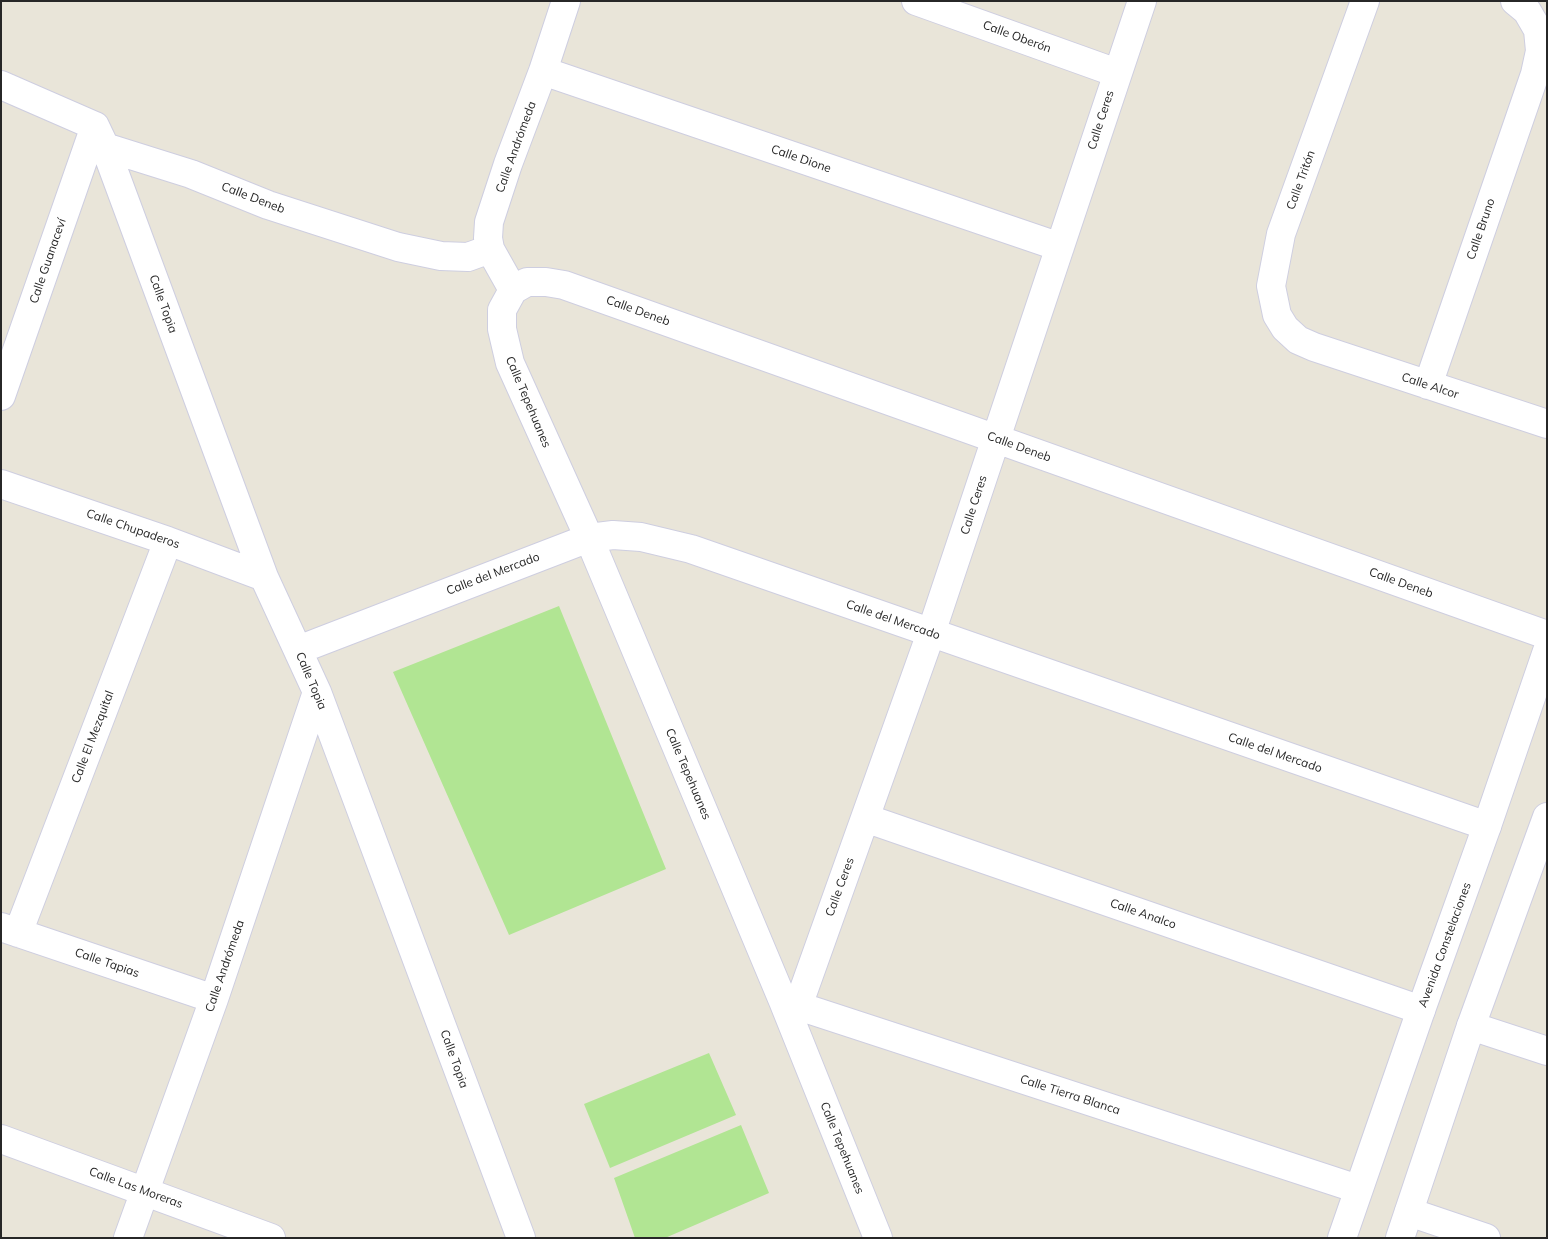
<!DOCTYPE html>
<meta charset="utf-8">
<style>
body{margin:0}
#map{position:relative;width:1548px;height:1239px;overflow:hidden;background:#e9e5d9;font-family:Mulish,sans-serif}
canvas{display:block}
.frame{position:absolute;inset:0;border:2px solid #272727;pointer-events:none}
</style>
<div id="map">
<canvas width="1548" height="1239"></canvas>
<div class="frame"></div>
</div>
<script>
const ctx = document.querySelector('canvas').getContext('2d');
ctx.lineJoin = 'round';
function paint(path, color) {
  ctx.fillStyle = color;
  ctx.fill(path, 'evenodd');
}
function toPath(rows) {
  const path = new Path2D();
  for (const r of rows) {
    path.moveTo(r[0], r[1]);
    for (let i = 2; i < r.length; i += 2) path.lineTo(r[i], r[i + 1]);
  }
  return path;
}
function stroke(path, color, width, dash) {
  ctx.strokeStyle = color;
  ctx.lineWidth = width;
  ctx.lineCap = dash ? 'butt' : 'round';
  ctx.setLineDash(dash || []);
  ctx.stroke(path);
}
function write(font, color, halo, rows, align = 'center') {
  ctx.font = font + ' Mulish,sans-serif';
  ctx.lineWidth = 4;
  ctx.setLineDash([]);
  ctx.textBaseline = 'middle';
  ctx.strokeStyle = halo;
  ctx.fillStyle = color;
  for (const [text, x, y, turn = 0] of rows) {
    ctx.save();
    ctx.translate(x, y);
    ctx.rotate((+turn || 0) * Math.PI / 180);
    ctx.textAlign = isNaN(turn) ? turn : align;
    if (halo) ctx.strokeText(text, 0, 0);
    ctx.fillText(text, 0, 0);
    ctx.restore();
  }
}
paint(toPath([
 [559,606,666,869,509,935,393,672],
 [709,1053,736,1115,610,1168,584,1104],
 [741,1125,769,1193,665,1238,635,1238,614,1178]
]), '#b1e593');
const minor = toPath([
 [916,1,1117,73],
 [1365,1,1281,234,1271,286,1277,315,1285,328,1298,340,1314,347,1547,424],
 [543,71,1060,247],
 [1,85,95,126],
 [95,126,105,147,264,577,317,692,521,1238],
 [105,147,191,174,268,205,398,247,441,256,468,257,490,249],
 [513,290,490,249,488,238,489,222,508,164,543,71,566,1],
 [1428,385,1535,74,1540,51,1538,30,1527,11,1515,1],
 [1,396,95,126],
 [1,484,168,541,264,577],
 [298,650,589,538,613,535,641,537,691,549,1487,826],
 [865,818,1421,1010],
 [1,927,214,999],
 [18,933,168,541],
 [783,1001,1358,1189],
 [798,1006,931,633,1142,1],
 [1471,1026,1547,1051],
 [1,1139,271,1238],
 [1409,1212,1486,1238],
 [128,1238,214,999,317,692],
 [878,1238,783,1001,589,538,510,363,502,329,502,310,513,290,527,282,546,282,564,285,1547,635]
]);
const tertiary = toPath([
 [1342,1238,1421,1010,1487,826,1547,651],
 [1400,1238,1471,1026,1547,817]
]);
stroke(minor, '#cecee0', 30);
stroke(tertiary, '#cecee0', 30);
stroke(minor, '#fff', 28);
stroke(tertiary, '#fff', 28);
write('12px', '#272727', '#fff', [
 ["Calle Oberón",1017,37,20],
 ["Calle Ceres",1101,120,-72],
 ["Calle Andrómeda",516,147,-70],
 ["Calle Dione",801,159,19],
 ["Calle Tritón",1301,180,-70],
 ["Calle Deneb",253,198,21],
 ["Calle Bruno",1481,229,-71],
 ["Calle Guanaceví",48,261,-71],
 ["Calle Topia",163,304,70],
 ["Calle Deneb",638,311,20],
 ["Calle Alcor",1430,386,18],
 ["Calle Tepehuanes",528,402,67],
 ["Calle Deneb",1019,447,20],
 ["Calle Ceres",974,505,-72],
 ["Calle Chupaderos",133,529,19],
 ["Calle del Mercado",493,574,-21],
 ["Calle Deneb",1401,583,20],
 ["Calle del Mercado",893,620,19],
 ["Calle Topia",311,681,67],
 ["Calle El Mezquital",93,737,-69],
 ["Calle del Mercado",1275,753,19],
 ["Calle Tepehuanes",688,774,67],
 ["Calle Ceres",840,887,-70],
 ["Calle Analco",1143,914,19],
 ["Avenida Constelaciones",1445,945,-70],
 ["Calle Tapias",107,963,19],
 ["Calle Andrómeda",225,966,-71],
 ["Calle Topia",454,1059,70],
 ["Calle Tierra Blanca",1070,1095,18],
 ["Calle Tepehuanes",842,1148,68],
 ["Calle Las Moreras",136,1188,20]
]);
</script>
